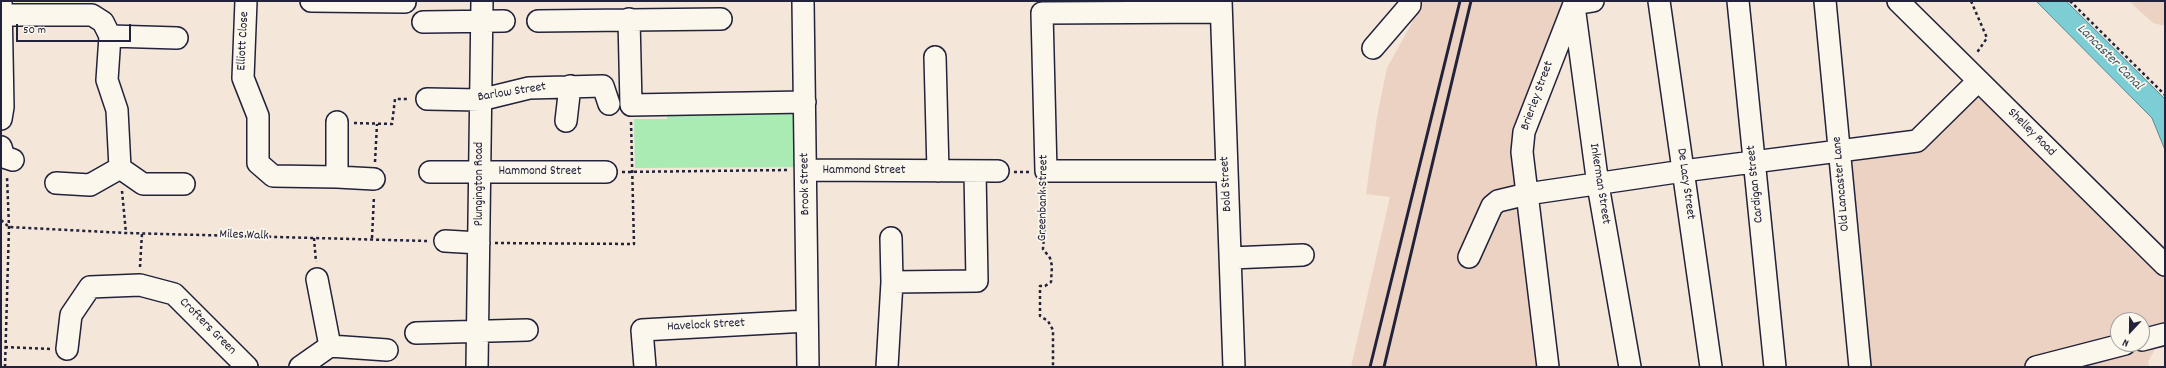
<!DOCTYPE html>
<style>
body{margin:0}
#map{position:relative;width:2166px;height:368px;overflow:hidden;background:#f4e6d9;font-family:Dekko,sans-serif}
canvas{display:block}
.frame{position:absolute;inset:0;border:2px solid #22223b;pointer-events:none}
.north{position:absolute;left:2110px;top:312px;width:40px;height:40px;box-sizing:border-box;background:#fbf7ec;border:1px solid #a4a2a5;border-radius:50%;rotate:202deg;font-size:11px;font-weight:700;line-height:16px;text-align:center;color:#22223b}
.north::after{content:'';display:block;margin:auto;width:14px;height:18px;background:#22223b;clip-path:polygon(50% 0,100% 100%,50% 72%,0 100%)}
.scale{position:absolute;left:16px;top:24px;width:115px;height:18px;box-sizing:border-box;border:2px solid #22223b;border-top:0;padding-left:5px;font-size:12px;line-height:14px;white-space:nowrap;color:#22223b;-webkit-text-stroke:3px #fbf7ec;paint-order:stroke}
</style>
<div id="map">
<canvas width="2166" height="368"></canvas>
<div class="frame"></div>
<div class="north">N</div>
<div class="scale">50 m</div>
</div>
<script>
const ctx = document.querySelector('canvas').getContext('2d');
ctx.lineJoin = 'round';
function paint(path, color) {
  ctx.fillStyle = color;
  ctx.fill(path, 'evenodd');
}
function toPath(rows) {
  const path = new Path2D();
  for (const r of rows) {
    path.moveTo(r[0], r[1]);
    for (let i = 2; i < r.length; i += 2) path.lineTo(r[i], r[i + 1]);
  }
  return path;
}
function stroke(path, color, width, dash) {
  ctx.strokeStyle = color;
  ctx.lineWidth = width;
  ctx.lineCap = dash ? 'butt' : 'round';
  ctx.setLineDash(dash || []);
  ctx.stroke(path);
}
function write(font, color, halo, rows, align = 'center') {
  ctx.font = font + ' Dekko,sans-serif';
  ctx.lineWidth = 3.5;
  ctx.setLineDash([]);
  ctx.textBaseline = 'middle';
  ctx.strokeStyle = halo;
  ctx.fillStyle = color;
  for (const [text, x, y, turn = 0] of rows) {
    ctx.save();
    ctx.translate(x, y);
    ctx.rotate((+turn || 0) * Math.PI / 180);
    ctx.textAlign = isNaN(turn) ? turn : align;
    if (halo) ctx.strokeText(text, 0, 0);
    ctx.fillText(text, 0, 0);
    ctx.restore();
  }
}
paint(toPath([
 [1418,1,1570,1,1520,130,1543,367,1351,367,1390,197,1366,194,1377,117,1387,68,1413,21],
 [2129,1,2165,1,2165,26,2153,23],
 [1975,83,2165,274,2165,346,2156,347,2148,362,2149,367,1867,367,1848,156,1900,153],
 [2118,320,2142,320,2142,344,2118,344]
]), '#ebd2c2');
paint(toPath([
 [802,106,803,167,635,168,634,119,667,119,667,107]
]), '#aaebb3');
const water = toPath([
 [2036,1,2066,1,2165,99,2165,150,2152,118,2036,1]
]);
paint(water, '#7dced4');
stroke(water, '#598997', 1);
const minor = toPath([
 [246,1,243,78,258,116,258,163,273,176,337,177,337,122],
 [311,1,405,2],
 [803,1,808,367],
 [1221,1,1234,367],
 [1659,1,1711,367],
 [1738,1,1775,367],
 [1825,1,1860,367],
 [1898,1,2165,265],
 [1574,4,1593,1],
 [1574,6,1598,185,1630,367],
 [1221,12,1042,13,1046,171,1226,171],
 [2,15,92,15,103,22,110,36,107,80,117,110,120,168],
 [629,19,631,105,805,102],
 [538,21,721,19],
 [423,22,504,21],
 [110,36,177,38],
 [1373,48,1410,5,1410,1],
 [935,57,938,171],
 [427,99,480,100,529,88,603,86,609,104],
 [1,119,3,107,1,2],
 [566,121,570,86],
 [1,147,4,157,13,160],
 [806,170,998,171],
 [430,172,606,172],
 [337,177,374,179],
 [56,183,90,185,120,168,143,184,184,184],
 [891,238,892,282],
 [445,241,479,243],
 [1469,257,1492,206,1498,201,1527,194,1683,171,1917,141,1978,81],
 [1231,258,1303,255],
 [317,279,330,346],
 [416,333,527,330],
 [2142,340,2165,334],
 [67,349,71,315,90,287,140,285,174,294,247,367],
 [300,367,330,346,387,350],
 [477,367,482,1],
 [645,367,642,330,807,321],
 [887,367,892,282,977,281,975,171],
 [1548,367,1522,152,1524,132,1574,4],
 [2036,367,2125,344]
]);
stroke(minor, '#22223b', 24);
stroke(toPath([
 [1971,1,1987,38,1976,54],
 [2070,1,2165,95],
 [354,123,392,124,395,99,409,99],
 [375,162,377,124],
 [622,172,789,170],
 [1014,172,1029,172],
 [1044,187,1045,224,1043,249,1050,258,1052,266,1051,282,1045,286,1040,286,1040,316,1048,321,1053,330,1053,367],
 [122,191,126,233],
 [1,220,9,227,126,233,427,241],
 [314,238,316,262],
 [372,238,374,196],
 [495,243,634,244,631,122],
 [140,267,142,233],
 [5,347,51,349],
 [5,367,9,227,7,177]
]), '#22223b', 2.5, [3, 3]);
stroke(minor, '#fbf7ec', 21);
stroke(toPath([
 [1370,367,1460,1],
 [1384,367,1471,1]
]), '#22223b', 3);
write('13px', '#22223b', '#fbf7ec', [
 ["Elliott Close",244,41,-87],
 ["Barlow Street",512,93,-9],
 ["Brierley Street",1538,96,-70],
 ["Shelley Road",2031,133,45],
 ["Hammond Street",864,171],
 ["Hammond Street",540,172],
 ["Plungington Road",480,184,-90],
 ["Brook Street",806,184,-91],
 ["Bold Street",1227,184,-93],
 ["Inkerman Street",1599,184,81],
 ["De Lacy Street",1685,184,82],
 ["Cardigan Street",1756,184,-96],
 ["Old Lancaster Lane",1842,184,-95],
 ["Greenbank Street",1044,198,-89],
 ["Miles Walk",244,236,2],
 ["Havelock Street",706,326,-3],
 ["Crofters Green",207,327,45]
]);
write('italic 14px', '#3d5669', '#fbf7ec', [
 ["Lancaster Canal",2109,58,45]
]);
</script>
